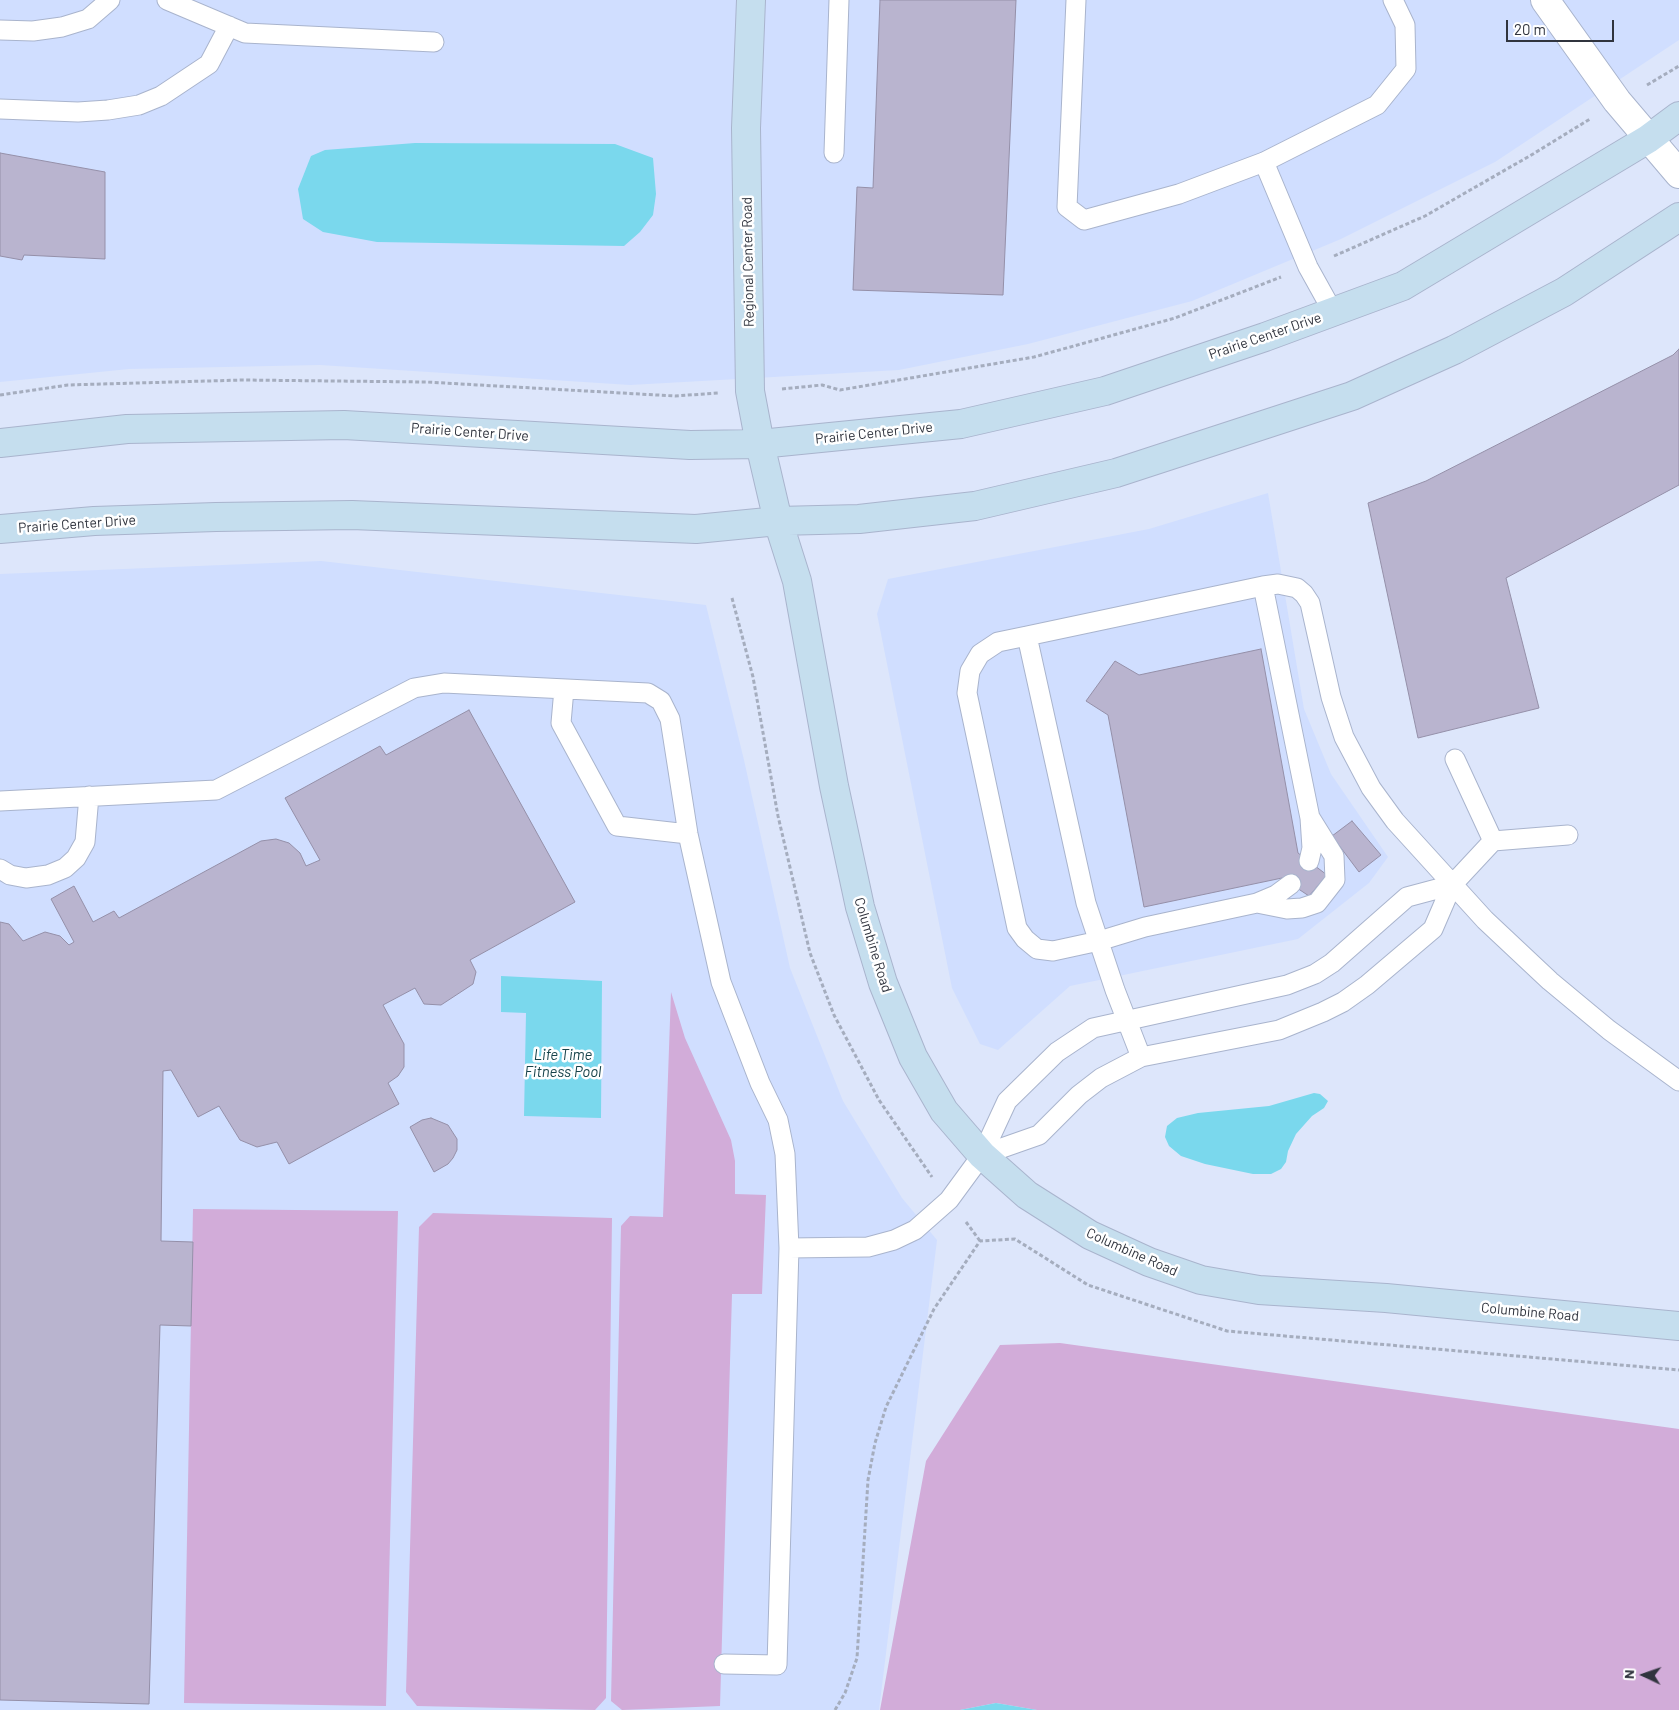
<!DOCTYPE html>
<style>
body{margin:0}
#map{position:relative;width:1679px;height:1710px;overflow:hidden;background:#dde6fb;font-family:Barlow,sans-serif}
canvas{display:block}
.north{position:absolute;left:1619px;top:1650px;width:50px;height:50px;-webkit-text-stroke:4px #fff;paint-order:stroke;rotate:273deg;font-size:14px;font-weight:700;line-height:20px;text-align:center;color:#30343e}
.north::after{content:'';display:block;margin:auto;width:18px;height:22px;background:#30343e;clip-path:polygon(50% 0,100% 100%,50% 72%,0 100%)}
.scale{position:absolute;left:1506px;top:20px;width:108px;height:22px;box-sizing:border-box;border:2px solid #30343e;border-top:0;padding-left:6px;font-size:15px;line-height:18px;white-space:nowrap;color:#30343e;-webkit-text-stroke:4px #fff;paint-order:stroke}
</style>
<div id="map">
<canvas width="1679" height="1710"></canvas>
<div class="north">N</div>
<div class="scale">20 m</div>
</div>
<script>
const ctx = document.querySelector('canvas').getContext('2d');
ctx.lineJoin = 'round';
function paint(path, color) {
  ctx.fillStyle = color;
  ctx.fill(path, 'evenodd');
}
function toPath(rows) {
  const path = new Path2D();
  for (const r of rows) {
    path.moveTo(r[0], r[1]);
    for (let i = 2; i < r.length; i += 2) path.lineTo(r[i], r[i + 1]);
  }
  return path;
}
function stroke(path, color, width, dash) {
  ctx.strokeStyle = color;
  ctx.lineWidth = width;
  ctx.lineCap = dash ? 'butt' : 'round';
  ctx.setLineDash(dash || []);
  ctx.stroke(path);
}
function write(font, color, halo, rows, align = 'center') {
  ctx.font = font + ' Barlow,sans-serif';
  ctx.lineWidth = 5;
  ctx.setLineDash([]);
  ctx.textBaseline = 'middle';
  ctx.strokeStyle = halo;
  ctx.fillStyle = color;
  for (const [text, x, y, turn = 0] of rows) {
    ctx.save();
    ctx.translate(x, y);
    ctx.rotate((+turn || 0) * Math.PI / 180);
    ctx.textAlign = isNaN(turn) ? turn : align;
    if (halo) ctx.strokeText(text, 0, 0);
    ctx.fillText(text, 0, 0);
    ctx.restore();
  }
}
paint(toPath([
 [0,0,1679,0,1679,40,1495,162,1341,239,1192,301,1028,344,899,370,630,385,320,365,129,369,0,382],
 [1268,493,1304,709,1331,774,1388,857,1369,883,1298,939,1070,986,998,1050,980,1044,952,988,877,614,888,579,1149,529],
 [321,561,706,605,744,760,790,968,843,1101,902,1198,937,1240,879,1710,0,1710,0,574]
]), '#d0deff');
paint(toPath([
 [671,992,685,1038,731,1140,735,1161,735,1194,766,1195,762,1294,732,1294,720,1706,622,1710,611,1701,621,1226,630,1216,663,1217],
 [193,1209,398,1211,386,1706,184,1703],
 [433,1213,612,1218,606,1698,595,1710,417,1706,406,1692,419,1227],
 [1060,1343,1679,1429,1679,1710,1037,1710,996,1703,960,1710,880,1710,926,1461,1000,1345]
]), '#d2acd9');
paint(toPath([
 [415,143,615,144,653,158,656,194,653,215,640,232,624,246,377,242,323,232,303,219,298,189,311,156,325,150],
 [501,976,602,981,601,1118,524,1116,526,1013,501,1012],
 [1314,1093,1320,1094,1328,1101,1324,1108,1312,1116,1296,1134,1288,1151,1286,1162,1281,1169,1271,1174,1253,1174,1205,1164,1181,1156,1169,1146,1165,1137,1167,1126,1177,1118,1198,1113,1269,1106],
 [996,1703,1037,1710,960,1710]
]), '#7ad8ed');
const building = toPath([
 [880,0,1016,0,1003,295,853,290,857,187,873,188,880,0],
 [0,153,105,172,105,259,24,255,22,260,0,256,0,153],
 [1679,349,1679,485,1506,578,1539,708,1418,738,1368,503,1426,481,1673,355,1679,349],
 [1261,649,1298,853,1327,875,1309,896,1282,878,1144,907,1108,715,1086,701,1115,661,1139,675,1261,649],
 [469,710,575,902,470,960,476,972,473,984,441,1005,424,1004,415,988,383,1005,404,1044,404,1067,398,1076,388,1083,399,1104,289,1164,277,1142,257,1147,240,1140,219,1106,198,1117,171,1070,163,1071,161,1241,193,1242,191,1326,160,1325,149,1704,0,1700,0,922,9,924,23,941,45,932,60,936,69,945,74,942,51,899,74,886,93,922,114,911,119,918,261,841,276,839,289,843,300,853,306,866,320,860,285,798,380,746,386,755,469,710],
 [1352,821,1381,855,1359,872,1332,836,1352,821],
 [431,1118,448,1125,457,1139,457,1150,453,1158,448,1164,434,1172,410,1127,422,1120,431,1118]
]);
paint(building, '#b9b4cf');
stroke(building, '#9590a9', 1);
const lane = toPath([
 [167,0,245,33,434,42],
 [1076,0,1067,207,1084,220,1179,194,1264,162,1377,105,1406,69,1405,25,1393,0],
 [0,30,33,31,62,27,88,19,110,0],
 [0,109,78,112,108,110,139,105,161,96,209,64,229,26],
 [834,153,839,0],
 [1264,162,1308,267,1333,312],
 [1263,586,1310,818,1312,848,1309,861],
 [1027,636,1086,903,1115,990,1141,1057],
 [564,689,561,723,617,826,688,834],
 [1455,759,1493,841],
 [0,801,216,790,414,688,444,683,648,693,661,701,670,719,688,834,721,982,760,1083,778,1120,785,1154,789,1248,868,1247,894,1240,915,1230,949,1200,982,1155,1007,1101,1057,1052,1093,1028,1287,985,1315,974,1332,963,1407,897,1452,885],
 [0,869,10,875,26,878,48,875,65,868,76,858,85,842,89,796],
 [1291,884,1276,895,1257,903,1145,927,1099,941,1053,951,1037,949,1025,939,1017,928,967,693,970,671,980,654,998,642,1027,636,1263,586,1278,584,1297,588,1304,594,1310,603,1331,697,1344,737,1371,788,1395,821,1485,920,1550,981,1609,1030,1679,1081],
 [1257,903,1287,909,1302,908,1317,903,1335,880,1334,856,1311,819],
 [982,1155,1039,1135,1079,1095,1101,1078,1141,1057,1279,1030,1323,1012,1343,1002,1367,985,1433,929,1452,885,1493,841,1568,835],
 [724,1664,777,1665,789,1248]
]);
const street = toPath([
 [1545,0,1617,101,1679,174]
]);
const secondary = toPath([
 [751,0,746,128,750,391,760,444,778,521,797,581,834,786,860,907,883,983,913,1057,944,1111,982,1155,1027,1195,1090,1235,1149,1262,1201,1280,1259,1290,1386,1298,1679,1326],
 [0,443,127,429,344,425,690,445,760,444,961,424,1105,391,1265,337,1403,286,1648,139,1679,116],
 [0,529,94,521,216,517,352,515,696,529,778,521,859,519,975,506,1116,473,1352,396,1454,350,1564,292,1679,217]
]);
stroke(lane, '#a9b4cd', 21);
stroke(street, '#a9b4cd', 30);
stroke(secondary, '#a9b4cd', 30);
stroke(toPath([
 [1647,85,1679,66],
 [1334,256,1425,216,1533,154,1590,119],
 [782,389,822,385,840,390,1034,357,1175,318,1281,277],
 [0,395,68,385,242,380,426,382,675,396,718,393],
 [732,598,753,677,778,816,810,953,834,1015,879,1100,932,1177],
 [966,1222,980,1241],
 [835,1710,845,1693,857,1658,868,1480,875,1443,886,1407,934,1309,980,1241,1015,1239,1088,1285,1227,1331,1679,1370]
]), '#a5adbe', 3, [4, 2.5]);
stroke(lane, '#fff', 19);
stroke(street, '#fff', 28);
stroke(secondary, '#c5deee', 28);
write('14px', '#30343e', '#fff', [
 ["Regional Center Road",748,262,-91],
 ["Prairie Center Drive",1265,336,-19],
 ["Prairie Center Drive",470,432,4],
 ["Prairie Center Drive",874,433,-6],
 ["Prairie Center Drive",77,524,-4],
 ["Columbine Road",873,945,73],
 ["Columbine Road",1132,1252,24],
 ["Columbine Road",1530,1312,5]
]);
write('italic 15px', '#17434b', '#fff', [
 ["Life Time",563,1055],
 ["Fitness Pool",563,1072]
]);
</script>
